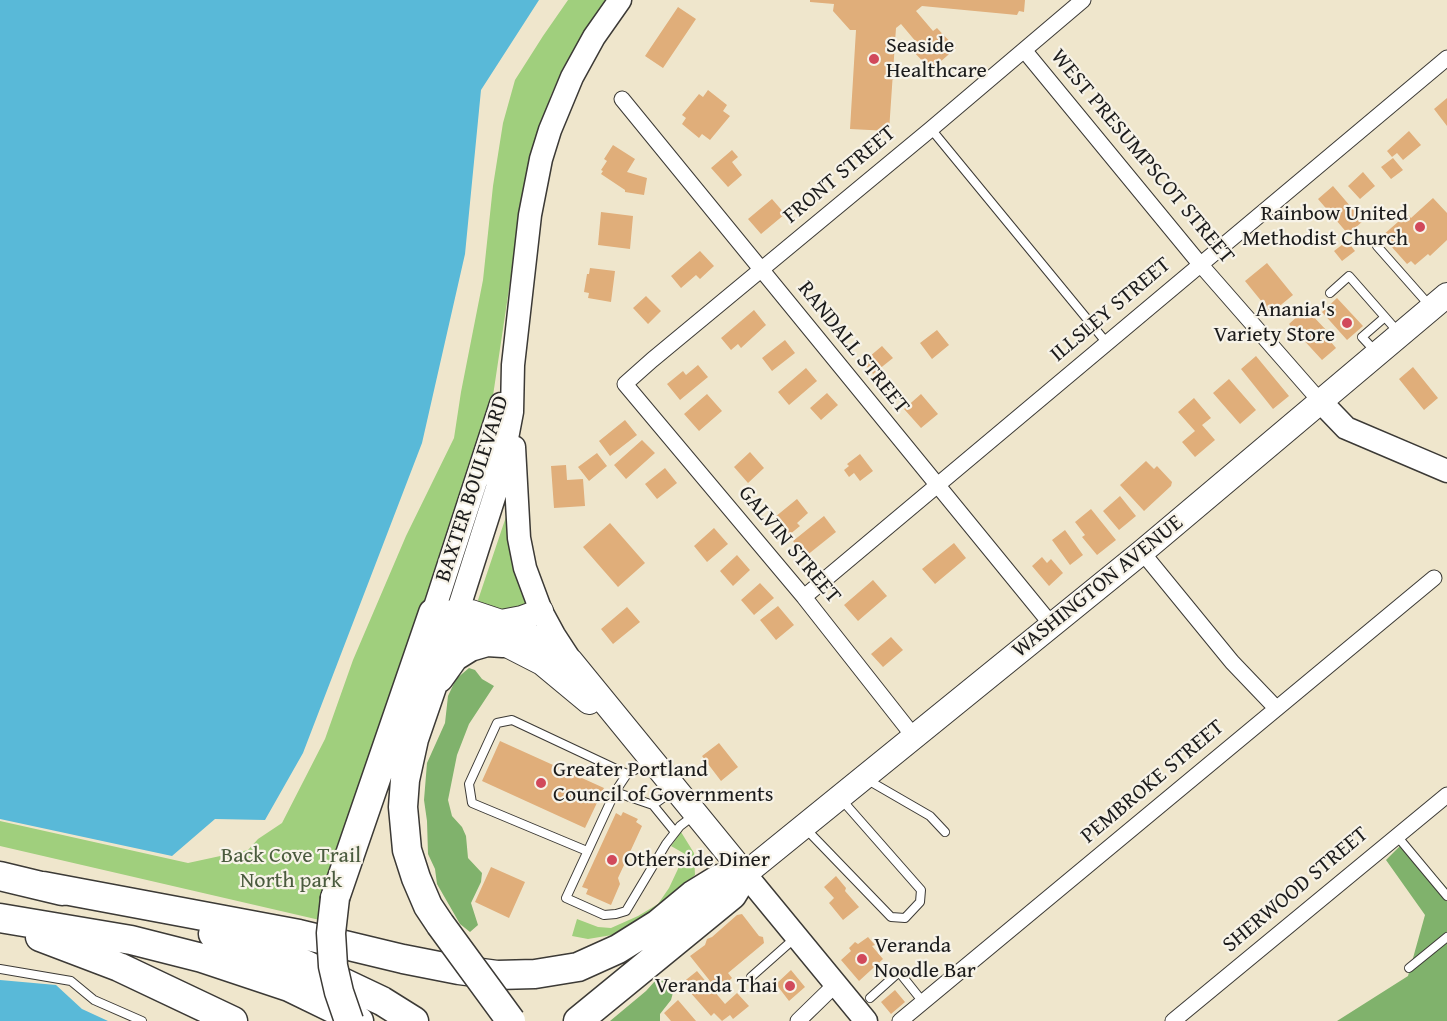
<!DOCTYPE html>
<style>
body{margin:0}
canvas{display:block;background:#efe6cc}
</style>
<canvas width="1447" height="1021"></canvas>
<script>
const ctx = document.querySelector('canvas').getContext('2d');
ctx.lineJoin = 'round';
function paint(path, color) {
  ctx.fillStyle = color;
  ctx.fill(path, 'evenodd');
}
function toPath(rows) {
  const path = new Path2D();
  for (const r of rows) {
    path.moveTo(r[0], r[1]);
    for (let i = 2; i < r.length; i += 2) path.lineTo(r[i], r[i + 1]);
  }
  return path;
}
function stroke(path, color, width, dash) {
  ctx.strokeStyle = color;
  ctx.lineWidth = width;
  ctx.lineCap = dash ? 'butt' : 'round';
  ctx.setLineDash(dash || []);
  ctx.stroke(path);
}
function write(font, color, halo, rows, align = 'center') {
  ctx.font = font + ' "Gentium Book Plus",serif';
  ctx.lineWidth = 4.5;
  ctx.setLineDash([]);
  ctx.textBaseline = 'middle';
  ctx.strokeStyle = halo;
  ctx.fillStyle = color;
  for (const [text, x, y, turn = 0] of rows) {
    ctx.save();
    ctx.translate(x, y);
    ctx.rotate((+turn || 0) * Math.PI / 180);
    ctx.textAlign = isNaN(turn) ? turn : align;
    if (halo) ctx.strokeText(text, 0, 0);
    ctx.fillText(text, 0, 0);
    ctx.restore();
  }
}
paint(toPath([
 [568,0,607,0,581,37,563,68,551,95,534,144,522,202,491,409,324,921,0,846,0,821,188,863,248,850,258,839,282,823,325,739,353,660,406,536,454,438,461,392,483,280,493,186,503,123,515,80,543,36],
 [513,496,537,608,516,616,479,603,478,600],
 [681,832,694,853,695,875,646,918,618,934,588,939,572,936,577,919,598,927,611,928,638,916,658,904,669,888,685,854,671,846]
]), '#a0cf7d');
paint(toPath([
 [469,668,475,670,482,679,494,686,469,724,457,755,448,800,452,816,462,827,466,836,468,858,482,873,481,882,471,903,478,925,470,932,460,924,437,884,435,869,428,854,427,821,424,800,427,763,445,723,448,696,456,679],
 [1405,841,1447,888,1447,1021,1337,1021,1408,976,1425,915,1386,860],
 [665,978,671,982,674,989,671,1000,660,1014,660,1021,610,1021,646,991,655,981]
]), '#80b26c');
paint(toPath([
 [0,0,539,0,481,90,465,254,422,443,303,753,265,820,215,819,172,856,0,819],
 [0,980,56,985,82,1009,108,1021,0,1021]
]), '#59b9d8');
paint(toPath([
 [810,0,1025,0,1024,12,1019,11,1017,15,922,6,916,11,933,31,937,28,956,48,931,70,911,49,917,43,901,24,896,28,889,131,850,129,856,30,850,30,833,11,834,4,810,2],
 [678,7,696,19,663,68,645,56],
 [708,90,727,105,723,111,730,116,710,140,702,134,699,138,682,124,686,118,682,115,699,94,703,97],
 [1447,98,1447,126,1434,109],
 [1409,131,1421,145,1403,160,1397,153,1392,157,1387,151],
 [613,145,635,159,627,172,647,178,644,195,625,192,625,190,601,174,603,171,601,170,607,161,604,159],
 [732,150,738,157,732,162,742,175,728,187,711,168],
 [1393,158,1403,170,1391,179,1381,167],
 [1363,172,1375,186,1360,199,1348,186],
 [1333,186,1363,221,1348,234,1318,199],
 [1433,198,1447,213,1447,240,1430,256,1428,254,1415,265,1411,261,1407,264,1382,236,1407,214,1411,218],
 [772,199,785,214,761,234,748,219],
 [601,212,633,216,630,249,598,245],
 [1347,241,1355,251,1342,261,1334,251],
 [700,251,714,266,700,279,696,275,681,288,671,276],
 [1267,263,1293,295,1271,313,1245,281],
 [590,268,615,271,611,302,588,298,589,293,584,292,587,274,589,274],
 [646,296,661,311,648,324,633,308],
 [1337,298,1363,326,1347,340,1322,312],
 [754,310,766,325,741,348,738,344,731,350,721,338],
 [1301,313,1305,319,1311,314,1328,332,1325,335,1336,348,1322,360,1289,324],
 [937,330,949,345,932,359,920,343],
 [785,340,795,353,772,371,762,358],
 [882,346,893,358,873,374,863,362],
 [1256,356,1289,396,1273,409,1241,369],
 [698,365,708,377,680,400,667,384,683,371,686,375],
 [1413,367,1438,398,1424,410,1399,379],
 [806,368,817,381,789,405,778,392],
 [1229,379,1256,410,1240,424,1213,393],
 [827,393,838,405,821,420,810,408],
 [707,394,722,411,699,431,684,414],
 [921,394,938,414,921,428,904,409],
 [1194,398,1211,418,1202,425,1215,440,1195,457,1182,442,1195,431,1178,412],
 [625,420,637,435,610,456,599,441],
 [642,440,655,453,626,479,614,465],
 [750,452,764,468,748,483,734,467],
 [597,453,607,466,589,481,578,467],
 [860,454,873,471,860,481,854,473,849,477,844,470,849,466,847,464],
 [1146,461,1154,469,1157,466,1172,482,1171,486,1144,511,1120,485],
 [566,465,567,480,583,479,585,506,554,508,551,466],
 [665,468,677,483,657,499,645,484],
 [1120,496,1136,516,1119,530,1103,511],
 [797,499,808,513,797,523,800,526,789,535,775,517],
 [1091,509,1116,540,1097,555,1082,537,1085,535,1075,522],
 [824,516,836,532,806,556,793,541],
 [610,523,645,563,618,587,583,547],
 [714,528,728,544,707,562,694,546],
 [1065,530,1083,555,1070,565,1052,540],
 [954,543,966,558,935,584,922,569],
 [737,555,750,570,733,586,720,571],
 [1042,557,1047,563,1051,559,1063,573,1049,586,1032,566],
 [873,580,887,596,858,621,844,605],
 [760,583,774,598,754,615,741,600],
 [778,606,794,625,776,640,760,620],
 [627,607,640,622,613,644,601,629],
 [891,637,903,650,883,667,871,654],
 [500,741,604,788,585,828,482,781],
 [719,743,738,767,721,781,702,756],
 [623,812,638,819,636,822,642,826,618,878,620,884,611,905,586,894,588,889,582,887,616,813,621,816],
 [491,867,525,882,509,918,475,902],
 [836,876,846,888,845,891,859,907,843,920,829,903,834,898,824,887],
 [742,914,759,936,763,937,764,943,728,973,732,978,718,991,690,956,705,945,707,939,712,937,737,915],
 [868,937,875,945,872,946,883,959,859,981,841,960,851,951,849,948,855,942,858,944],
 [791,970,805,987,789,1001,776,984],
 [697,971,725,1004,737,993,749,1006,733,1019,730,1015,722,1021,714,1013,711,1016,682,983],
 [895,990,905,1002,891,1014,881,1002],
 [678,1000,696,1021,671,1021,664,1013]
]), '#e0ae7a');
const lane = toPath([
 [931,129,1106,342],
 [1377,246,1430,306],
 [1330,293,1349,276,1399,333],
 [1375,351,1362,337,1385,317],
 [627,774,615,792,566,898,604,915,616,914,626,911,666,844,680,826,693,816],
 [866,779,930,816,945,832],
 [615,792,653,805,675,832],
 [653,805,674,790],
 [805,828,891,917,905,918,920,902,921,890,841,799],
 [1397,836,1447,896],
 [587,851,472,803,469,784,497,723,512,720,627,774,650,762],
 [1409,968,1447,937],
 [0,969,71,981,94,1000,142,1021],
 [751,977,795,938],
 [870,998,899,972,923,1002]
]);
const street = toPath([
 [1024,50,1200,264,1320,401],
 [622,99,1051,624],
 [1142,552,1232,662,1276,708],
 [804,597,1447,58],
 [915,738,804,597,625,384,652,360,931,129,1083,0],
 [798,1021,835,985],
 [900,1021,1434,578],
 [1173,1021,1447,795]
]);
const secondary = toPath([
 [1320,401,1346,428,1447,471],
 [514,447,519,538,525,568,541,611,554,635,569,658],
 [454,623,497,488,504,454,512,412,513,365,530,215,541,159,550,130,572,77,594,37,620,0],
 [501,642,433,613,501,404],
 [745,874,866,1021]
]);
const primary = toPath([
 [433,613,471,612,501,622,549,645,571,661,745,874,1142,552,1447,295],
 [501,622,522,618,541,611],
 [503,643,542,663,589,702]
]);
const highway = toPath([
 [439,678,454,657,470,647,487,642,503,643],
 [0,876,62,891],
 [43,886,299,934,403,959,459,970,497,975,535,974,578,967,618,949,658,924,693,895,719,879,745,874],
 [335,898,433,613],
 [0,918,131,940,202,958,289,987,359,1021],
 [440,924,428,906,416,878,407,850,403,807,405,780,414,739,454,623],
 [213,934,252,946,304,964,382,1001,414,1021],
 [40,937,119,967,233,1021],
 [578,1021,732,895,745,874]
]);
stroke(lane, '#3c3a36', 10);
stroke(street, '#3c3a36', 17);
stroke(secondary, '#3c3a36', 25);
stroke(primary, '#3c3a36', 26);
stroke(highway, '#3c3a36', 31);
stroke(lane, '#fff', 8);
stroke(street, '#fff', 15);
stroke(secondary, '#fff', 22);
stroke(primary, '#fff', 24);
stroke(highway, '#fff', 28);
const highwayBridge = toPath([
 [335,898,331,933,333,966,339,992,349,1021],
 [440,924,511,1021]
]);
stroke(highwayBridge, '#3c3a36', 31, []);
stroke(highwayBridge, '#fff', 28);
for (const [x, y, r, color] of [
 [874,59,6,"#d1495b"],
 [1420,227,6,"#d1495b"],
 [1347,323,6,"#d1495b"],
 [541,783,6,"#d1495b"],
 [612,860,6,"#d1495b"],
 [862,959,6,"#d1495b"],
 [790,986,6,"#d1495b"]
]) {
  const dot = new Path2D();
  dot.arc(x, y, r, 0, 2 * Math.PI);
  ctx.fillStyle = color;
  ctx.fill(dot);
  stroke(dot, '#f7f3e8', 2);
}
write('22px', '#1c1c1c', '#f7f3e8', [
 ["Seaside",886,46],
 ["Healthcare",886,71],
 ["Rainbow United",1408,214,"right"],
 ["Methodist Church",1408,239,"right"],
 ["Anania's",1335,310,"right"],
 ["Variety Store",1335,335,"right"],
 ["Greater Portland",553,770],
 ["Council of Governments",553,795],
 ["Otherside Diner",624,860],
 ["Veranda",874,946],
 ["Noodle Bar",874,971],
 ["Veranda Thai",778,986,"right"]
], 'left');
write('22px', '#1c1c1c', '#f7f3e8', [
 ["WEST PRESUMPSCOT STREET",1142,157,50],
 ["FRONT STREET",840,175,-40],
 ["ILLSLEY STREET",1111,310,-40],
 ["RANDALL STREET",853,348,51],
 ["BAXTER BOULEVARD",473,489,-72],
 ["GALVIN STREET",789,545,50],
 ["WASHINGTON AVENUE",1098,587,-39],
 ["PEMBROKE STREET",1153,782,-40],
 ["SHERWOOD STREET",1296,890,-40]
]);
write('22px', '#4a5b3e', '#f7f3e8', [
 ["Back Cove Trail",291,856],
 ["North park",291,881]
]);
</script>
